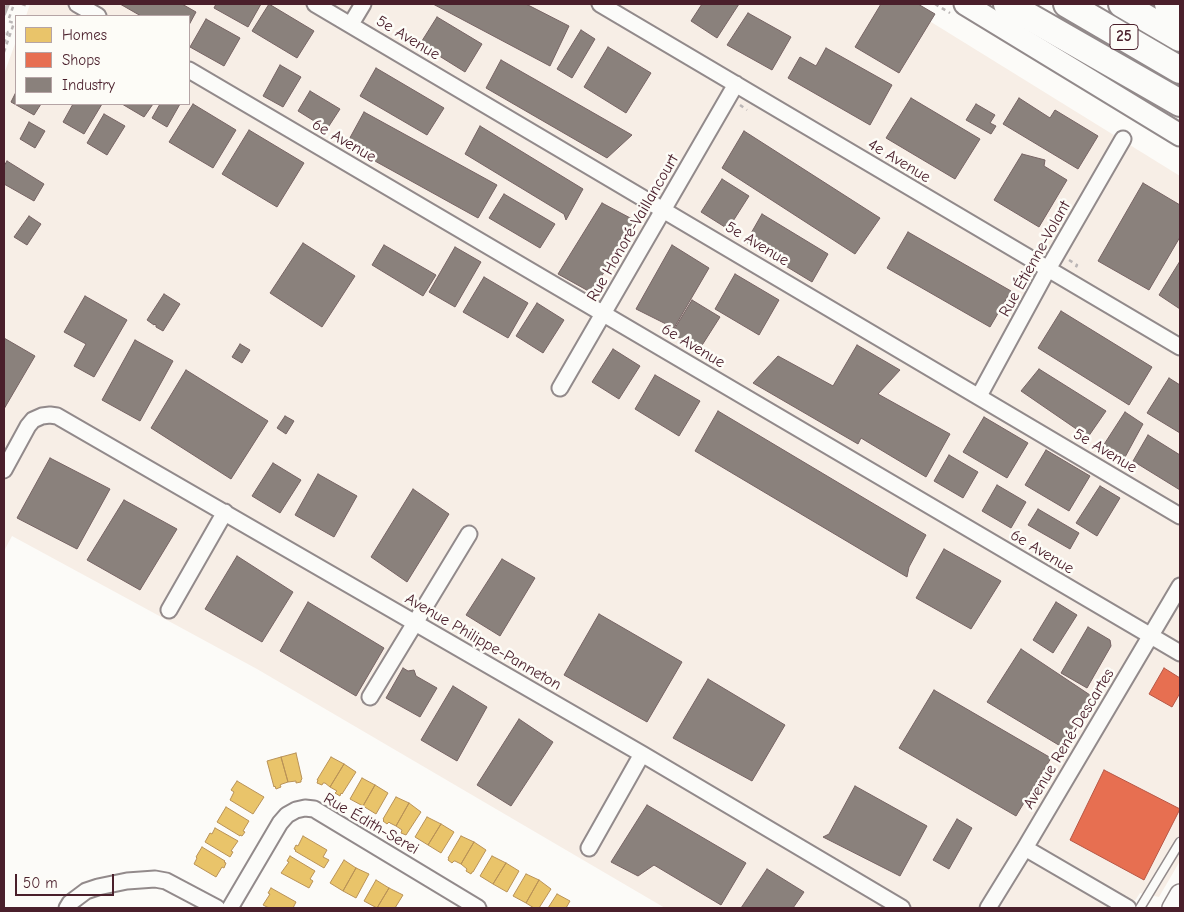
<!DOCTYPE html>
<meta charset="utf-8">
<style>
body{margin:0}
#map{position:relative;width:1184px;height:912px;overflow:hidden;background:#fcfbf8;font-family:"Comic Neue",sans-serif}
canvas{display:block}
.frame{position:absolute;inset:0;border:5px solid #4a1f2b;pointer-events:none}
.legend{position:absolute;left:15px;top:15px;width:175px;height:90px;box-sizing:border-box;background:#fdfcf7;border:1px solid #b5a4a5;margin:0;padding:6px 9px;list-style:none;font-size:15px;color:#4a1f2b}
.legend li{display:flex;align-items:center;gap:10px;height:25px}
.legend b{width:25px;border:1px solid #b5a4a5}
.scale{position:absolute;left:15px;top:874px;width:99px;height:22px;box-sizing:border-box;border:2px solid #4a1f2b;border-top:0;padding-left:6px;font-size:15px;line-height:18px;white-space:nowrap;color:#4a1f2b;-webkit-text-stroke:4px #fdfcf7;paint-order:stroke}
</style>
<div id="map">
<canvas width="1184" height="912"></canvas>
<div class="frame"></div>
<ul class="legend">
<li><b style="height:14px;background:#e9c46a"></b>Homes</li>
<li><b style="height:14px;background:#e76f51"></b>Shops</li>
<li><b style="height:14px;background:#8a817c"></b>Industry</li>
</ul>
<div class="scale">50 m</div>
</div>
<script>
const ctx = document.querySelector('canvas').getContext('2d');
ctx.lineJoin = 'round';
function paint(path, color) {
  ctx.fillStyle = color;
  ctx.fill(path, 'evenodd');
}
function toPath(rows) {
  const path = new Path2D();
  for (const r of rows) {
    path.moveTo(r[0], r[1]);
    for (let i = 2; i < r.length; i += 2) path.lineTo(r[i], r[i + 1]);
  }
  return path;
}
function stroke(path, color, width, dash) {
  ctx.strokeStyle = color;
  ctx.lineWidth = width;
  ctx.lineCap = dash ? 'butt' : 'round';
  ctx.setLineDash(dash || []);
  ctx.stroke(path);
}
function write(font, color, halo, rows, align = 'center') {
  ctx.font = font + ' "Comic Neue",sans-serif';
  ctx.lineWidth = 5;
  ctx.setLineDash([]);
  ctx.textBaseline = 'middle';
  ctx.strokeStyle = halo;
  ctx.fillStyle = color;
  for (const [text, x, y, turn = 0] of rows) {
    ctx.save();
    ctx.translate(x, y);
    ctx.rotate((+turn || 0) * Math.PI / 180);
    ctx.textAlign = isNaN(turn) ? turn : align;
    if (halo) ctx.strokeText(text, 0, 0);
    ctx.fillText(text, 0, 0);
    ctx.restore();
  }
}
paint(toPath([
 [30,4,902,4,1180,176,1180,861,1159,897,1140,893,1130,908,665,908,257,669,12,536,4,551,4,74,16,41,16,104,189,104,189,16,26,16]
]), '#f7eee6');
const homes = toPath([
 [296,753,302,779,301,780,301,782,296,783,296,781,288,782,281,757,296,753],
 [281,757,288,782,282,784,280,785,281,787,276,789,275,786,274,787,267,761,281,757],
 [331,757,344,764,330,787,325,783,323,783,322,785,317,783,318,780,317,780,331,757],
 [344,764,356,772,342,794,341,793,340,796,335,793,337,791,330,787,344,764],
 [362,778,375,785,363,806,350,799,362,778],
 [237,781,264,797,253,814,230,800,234,792,231,790,237,781],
 [375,785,388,793,376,814,363,806,375,785],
 [396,797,409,803,396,826,390,823,389,822,387,824,383,821,384,820,383,819,396,797],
 [409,803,421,812,406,835,401,833,402,830,396,826,409,803],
 [226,807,249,821,243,831,245,832,242,836,240,835,240,836,217,822,226,807],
 [427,817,441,824,428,845,415,837,427,817],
 [441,824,454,832,441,853,428,845,441,824],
 [215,828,238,841,231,851,233,852,230,857,205,842,210,833,212,834,215,828],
 [303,836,327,850,323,857,329,860,324,868,295,851,296,850,294,849,296,845,298,846,303,836],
 [461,836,474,842,461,864,455,861,454,861,452,863,448,860,449,858,448,858,461,836],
 [474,842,486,850,473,872,472,872,471,874,466,871,467,869,461,864,474,842],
 [202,847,225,861,224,862,226,863,224,868,222,867,216,877,194,864,197,858,196,857,202,847],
 [290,856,315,871,310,879,313,881,309,888,281,873,289,862,287,861,290,856],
 [492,856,506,863,493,884,480,876,492,856],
 [344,860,356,868,343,891,330,883,344,860],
 [506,863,519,871,507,892,493,884,506,863],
 [356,868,369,874,356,898,343,891,356,868],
 [526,874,539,880,526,903,513,896,526,874],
 [376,880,389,888,377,908,364,901,376,880],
 [539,880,551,889,539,908,534,908,526,903,539,880],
 [271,888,296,902,293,908,269,908,263,905,270,894,268,893,271,888],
 [389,888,403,895,395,908,377,908,389,888],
 [557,894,570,901,566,908,548,908,557,894]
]);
paint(homes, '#e9c46a');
stroke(homes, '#b99257', 1);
const shops = toPath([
 [1164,668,1180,678,1180,693,1172,707,1149,694,1164,668],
 [1104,770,1180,809,1144,880,1070,840,1104,770]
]);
paint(shops, '#e76f51');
stroke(shops, '#b85746', 1);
const industry = toPath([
 [120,4,182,4,196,12,189,25,189,16,141,16,120,4],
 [216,4,261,4,248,27,214,8,216,4],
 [269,4,314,31,297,58,252,31,269,4],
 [433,4,526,4,569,26,550,66,433,4],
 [702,4,739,4,717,38,691,21,702,4],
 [881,4,918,4,935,14,899,73,855,47,881,4],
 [748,13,791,37,772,70,727,45,748,13],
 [437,17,482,44,465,72,420,44,437,17],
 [206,19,240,38,224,66,190,47,206,19],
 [581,30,595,39,572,78,557,69,581,30],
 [608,47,651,73,626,113,584,87,608,47],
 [826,48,892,85,870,125,788,78,800,57,816,66,826,48],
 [501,60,632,135,607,158,486,88,501,60],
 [280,65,301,77,283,107,263,96,280,65],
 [376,68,444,108,427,135,360,96,376,68],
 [310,91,340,109,327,129,298,111,310,91],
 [16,92,16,104,41,104,34,115,11,102,16,92],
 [911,98,980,139,955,179,886,138,911,98],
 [1019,98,1050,118,1055,110,1098,136,1078,169,1003,124,1019,98],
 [73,104,102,104,84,134,63,122,73,104],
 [122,104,153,104,144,117,122,104],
 [160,104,180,104,167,127,152,118,160,104],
 [193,104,236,130,213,168,169,142,193,104],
 [976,104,995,115,990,123,996,126,991,134,966,120,976,104],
 [364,112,497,185,478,218,346,145,364,112],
 [104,114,125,126,107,155,87,143,104,114],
 [29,122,45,131,35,148,20,139,29,122],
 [480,126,583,189,566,220,564,214,465,154,480,126],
 [249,130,304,163,277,207,222,174,249,130],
 [744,131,880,218,855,254,722,168,744,131],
 [1022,154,1045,160,1044,166,1067,180,1039,227,994,200,1022,154],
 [7,161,44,184,34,201,4,184,4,166,7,161],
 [722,179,749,196,728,229,701,212,722,179],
 [1143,183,1180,205,1180,237,1149,290,1098,261,1143,183],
 [504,194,555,224,540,248,489,218,504,194],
 [602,203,634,220,592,293,558,274,602,203],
 [762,214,828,254,812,282,746,242,762,214],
 [29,216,41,224,27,245,14,237,29,216],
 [908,232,1011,291,990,327,887,268,908,232],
 [303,243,355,276,322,327,270,293,303,243],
 [384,245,436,275,423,296,372,265,384,245],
 [672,245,709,268,674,328,636,309,672,245],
 [455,247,481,262,455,307,429,292,455,247],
 [1180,261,1180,309,1159,295,1180,261],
 [735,274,779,300,759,335,715,309,735,274],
 [484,277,528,303,508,338,463,312,484,277],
 [164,294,180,304,163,331,156,327,156,325,155,324,154,325,147,320,164,294],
 [85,296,127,320,94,377,74,366,86,344,64,332,85,296],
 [692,300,720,317,699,350,672,333,692,300],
 [537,303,564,320,543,353,516,336,537,303],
 [1061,311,1152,367,1129,405,1038,348,1061,311],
 [4,338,35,356,4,409,4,338],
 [135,340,173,361,140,421,102,400,135,340],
 [240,344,250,350,242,363,232,357,240,344],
 [857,345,900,370,878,394,950,434,926,477,861,438,858,444,753,383,778,356,833,386,857,345],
 [613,349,640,366,619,399,592,382,613,349],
 [1039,369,1106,411,1088,437,1021,391,1039,369],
 [186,370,268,421,231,479,151,428,186,370],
 [655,375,700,401,679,436,635,409,655,375],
 [1169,378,1180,385,1180,433,1147,413,1169,378],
 [718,411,926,535,909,567,907,577,695,451,718,411],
 [1125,412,1143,424,1124,459,1103,446,1125,412],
 [285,416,294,421,286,434,277,428,285,416],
 [984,417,1028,443,1007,478,963,452,984,417],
 [1148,435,1180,455,1180,490,1133,461,1148,435],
 [1046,450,1090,476,1069,511,1025,485,1046,450],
 [949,455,978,472,963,498,934,481,949,455],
 [50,458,110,489,77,549,17,518,50,458],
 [273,463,301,480,280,513,252,496,273,463],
 [318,474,357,496,334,537,295,515,318,474],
 [997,485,1026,502,1011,528,982,511,997,485],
 [1100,486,1120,498,1097,536,1076,523,1100,486],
 [413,489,449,514,407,582,371,557,413,489],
 [124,500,177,529,140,590,87,560,124,500],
 [1038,509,1079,533,1070,549,1028,525,1038,509],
 [944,549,1001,581,971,629,916,598,944,549],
 [237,556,293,592,262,642,205,609,237,556],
 [502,559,535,578,500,636,466,615,502,559],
 [308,602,384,648,356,696,280,651,308,602],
 [1056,602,1077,615,1053,653,1033,640,1056,602],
 [599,614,682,662,647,722,564,675,599,614],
 [1088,627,1110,640,1111,646,1087,688,1061,673,1088,627],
 [1021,649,1090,695,1090,701,1062,747,987,702,1021,649],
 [403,668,408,671,414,670,416,676,437,688,420,717,386,698,403,668],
 [708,679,785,725,752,781,673,738,708,679],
 [453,686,487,707,457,761,421,740,453,686],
 [934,690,1051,758,1016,816,899,748,934,690],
 [519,719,553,742,511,806,477,785,519,719],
 [855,786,927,826,900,876,823,837,829,834,855,786],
 [647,805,746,863,721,905,654,865,638,876,611,862,647,805],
 [957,819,972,828,949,869,933,860,957,819],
 [767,869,804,892,793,908,741,908,767,869]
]);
paint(industry, '#8a817c');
stroke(industry, '#776464', 1);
const service = toPath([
 [1140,908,1180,842]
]);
const minor = toPath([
 [77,4,98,16],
 [315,4,1180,516],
 [600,4,1180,347],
 [351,24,363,4],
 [189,70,1180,653],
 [560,388,736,84],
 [979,396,1048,269,1123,139],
 [4,470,28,426,33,420,42,416,50,415,57,416,642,754,902,908],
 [169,610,225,512],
 [370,697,469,534],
 [589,848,642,754],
 [1025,848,1128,908],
 [67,908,70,903,86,891,98,887,127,881,155,879,166,881,217,908],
 [230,908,280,823,287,815,296,810,305,808,314,809,478,908],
 [988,908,1025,848,1180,586]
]);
const tertiary = toPath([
 [1172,908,1180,894]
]);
const secondary = toPath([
 [965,4,1180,135]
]);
const motorway = toPath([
 [1007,4,1180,103],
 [1067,4,1180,70],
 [1122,4,1180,38],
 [1168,4,1180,13]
]);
stroke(service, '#928a8b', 11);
stroke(minor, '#928a8b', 19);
stroke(tertiary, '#928a8b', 22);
stroke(secondary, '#928a8b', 25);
stroke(motorway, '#928a8b', 30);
stroke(toPath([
 [22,4,28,6,29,4],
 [935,4,950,13],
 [4,34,4,32],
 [4,43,8,32,11,33],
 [4,52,14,23,8,21,14,4],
 [740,105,747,110],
 [1069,260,1077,265,1075,269]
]), '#bbb6b6', 2.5, [4, 4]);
stroke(service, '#fbfbf9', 8);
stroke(minor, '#fbfbf9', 15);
stroke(tertiary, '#fbfbf9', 19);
stroke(secondary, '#fbfbf9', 21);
stroke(motorway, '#fbfbf9', 26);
stroke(toPath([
 [4,14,8,4]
]), '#bbb6b6', 4);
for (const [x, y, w] of [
 [1124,37,28]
]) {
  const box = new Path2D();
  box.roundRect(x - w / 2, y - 12.5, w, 25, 4);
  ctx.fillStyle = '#fdfcf7';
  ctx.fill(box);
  stroke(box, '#4a1f2b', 1);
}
write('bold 15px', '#4a1f2b', null, [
 ["25",1124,37]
]);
write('16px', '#4a1f2b', '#fdfcf7', [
 ["5e Avenue",408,38,31],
 ["6e Avenue",344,141,30],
 ["4e Avenue",899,161,31],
 ["Rue Honoré-Vaillancourt",633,228,-60],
 ["5e Avenue",757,244,31],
 ["Rue Étienne-Volant",1035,259,-61],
 ["6e Avenue",693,346,31],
 ["5e Avenue",1105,451,31],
 ["6e Avenue",1042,552,31],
 ["Avenue Philippe-Panneton",483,642,30],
 ["Avenue René-Descartes",1069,739,-59],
 ["Rue Édith-Serei",371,824,30]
]);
</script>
